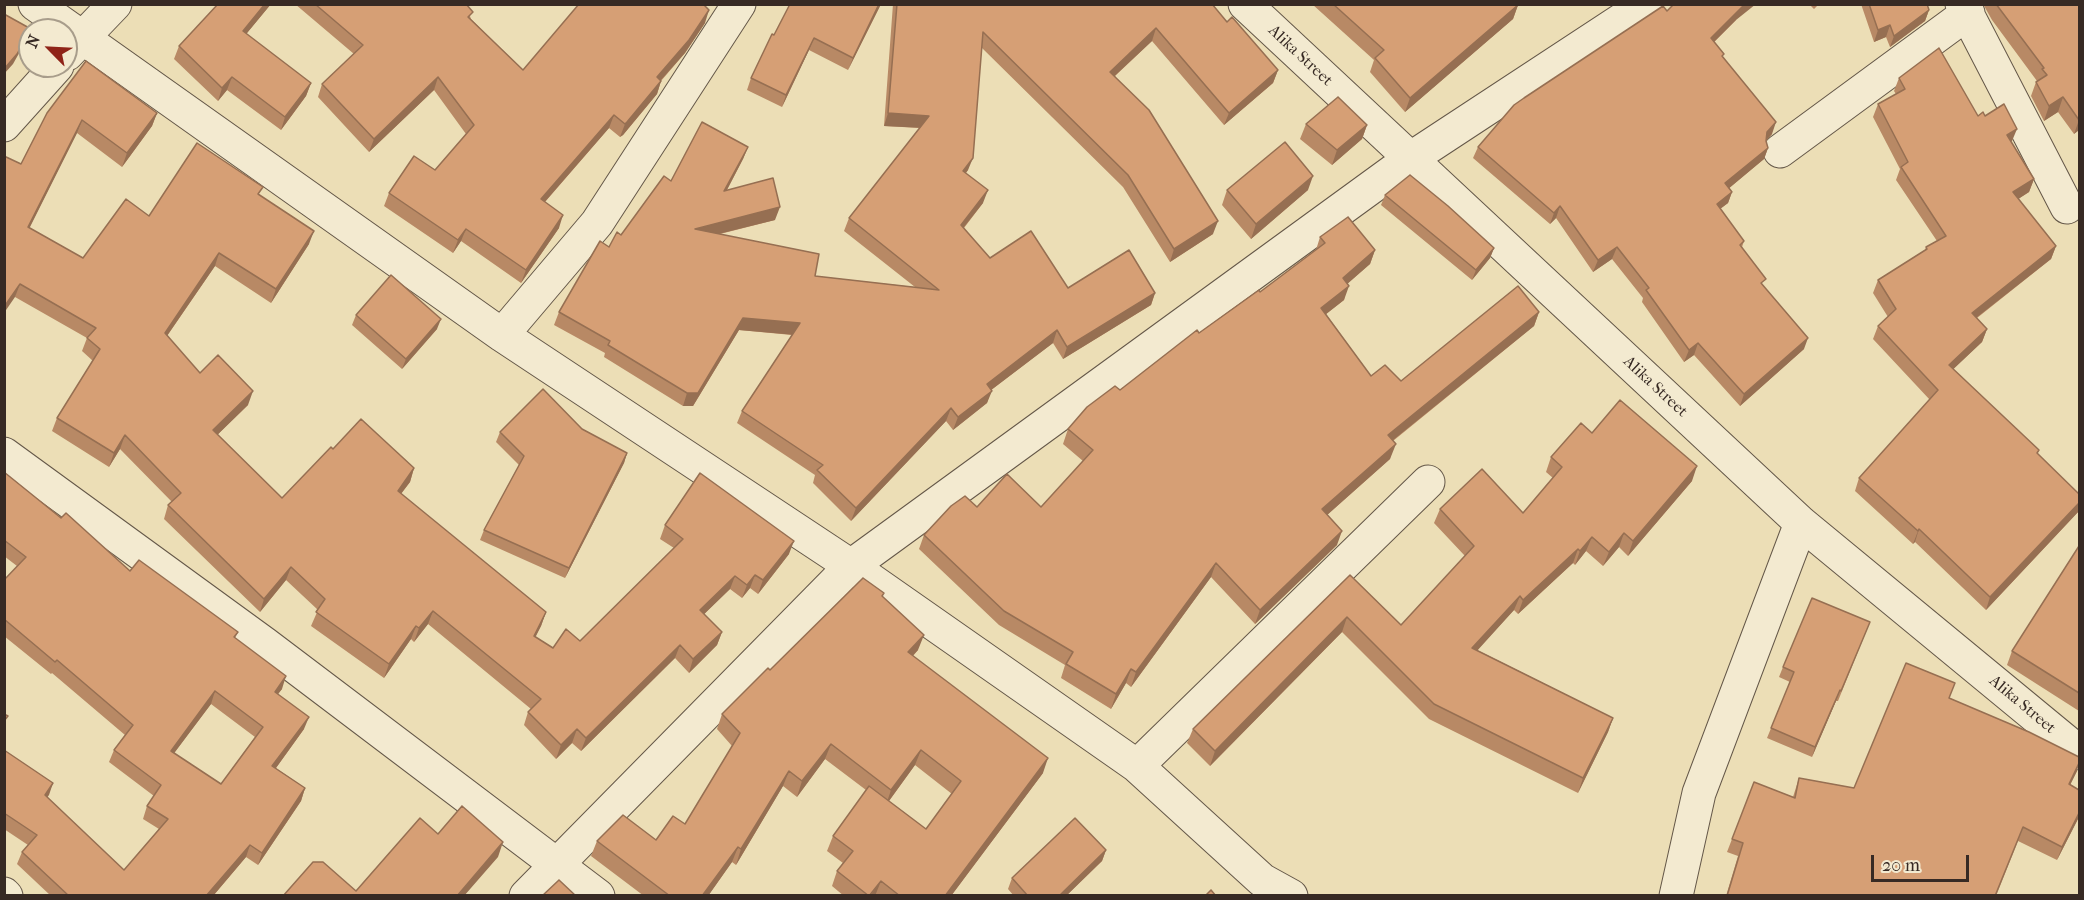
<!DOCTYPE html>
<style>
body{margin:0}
#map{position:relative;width:2084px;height:900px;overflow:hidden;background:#ecdeb6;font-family:"IM FELL French Canon",serif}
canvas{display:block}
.frame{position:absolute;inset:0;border:6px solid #372a24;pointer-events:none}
.north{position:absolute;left:18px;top:18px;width:60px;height:60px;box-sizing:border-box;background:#f3ead0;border:2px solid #a89d8b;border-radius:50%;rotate:294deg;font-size:16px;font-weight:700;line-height:24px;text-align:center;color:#372a24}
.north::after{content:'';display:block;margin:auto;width:21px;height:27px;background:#8f2418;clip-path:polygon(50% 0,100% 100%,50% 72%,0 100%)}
.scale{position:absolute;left:1871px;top:855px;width:98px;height:27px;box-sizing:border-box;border:3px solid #372a24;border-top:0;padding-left:8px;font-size:18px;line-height:21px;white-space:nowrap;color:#372a24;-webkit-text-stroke:4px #f3ead0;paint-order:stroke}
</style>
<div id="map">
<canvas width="2084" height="900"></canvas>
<div class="frame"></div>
<div class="north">N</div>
<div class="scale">20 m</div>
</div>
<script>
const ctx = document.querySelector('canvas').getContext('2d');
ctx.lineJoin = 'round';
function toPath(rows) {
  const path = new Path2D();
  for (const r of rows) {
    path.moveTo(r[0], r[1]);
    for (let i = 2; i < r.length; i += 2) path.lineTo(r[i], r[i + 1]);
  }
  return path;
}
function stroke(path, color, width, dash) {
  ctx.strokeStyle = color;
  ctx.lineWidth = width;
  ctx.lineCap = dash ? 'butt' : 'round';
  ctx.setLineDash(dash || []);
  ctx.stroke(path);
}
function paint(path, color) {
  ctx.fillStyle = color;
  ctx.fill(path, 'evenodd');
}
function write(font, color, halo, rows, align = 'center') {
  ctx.font = font + ' "IM FELL French Canon",serif';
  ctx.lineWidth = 4.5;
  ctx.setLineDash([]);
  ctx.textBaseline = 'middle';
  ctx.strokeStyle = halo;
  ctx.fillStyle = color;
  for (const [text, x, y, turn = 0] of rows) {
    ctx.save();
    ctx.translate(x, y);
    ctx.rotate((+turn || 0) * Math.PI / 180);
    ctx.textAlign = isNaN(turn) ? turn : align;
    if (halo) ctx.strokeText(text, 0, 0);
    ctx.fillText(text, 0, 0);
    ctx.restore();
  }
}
const minor = toPath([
 [35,4,502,335,851,566,1137,766,1262,880,1291,896],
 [1245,4,1801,523,2080,753],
 [1962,4,2067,207],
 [67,54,115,4],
 [4,125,57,66],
 [1780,151,1968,13],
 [502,335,597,223,739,4],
 [4,454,265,644,598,896],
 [1137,766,1428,482],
 [4,894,6,896],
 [526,896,851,566,1410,159,1646,4],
 [1676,896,1699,793,1801,523]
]);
stroke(minor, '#645748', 35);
stroke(minor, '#f3ead0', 33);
paint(toPath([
 [218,4,271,4,246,34,311,83,306,96,281,130,227,90,218,101,174,59,179,46],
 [295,4,466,4,471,19,523,70,705,23,685,53,661,81,657,94,623,135,620,137,609,128,545,202,559,228,521,283,461,241,453,253,384,206,389,193,435,170,466,134,434,90,369,152,318,97,322,84,354,54],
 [881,4,848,70,809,50,782,107,747,90,751,78,774,35],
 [893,4,1212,4,1227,22,1278,70,1273,83,1224,125,1152,41,1115,76,1213,234,1170,262,1123,187,982,48,968,170,966,173,983,203,964,228,990,258,1068,288,1155,293,1151,305,1063,359,1053,343,991,390,987,403,953,430,946,421,851,521,813,483,815,475,737,423,742,411,792,335,739,330,693,406,683,406,604,357,605,353,554,325,559,312,609,247,671,181,748,147,743,159,727,190,775,220,720,234,815,276,915,287,844,231,849,218,920,128,884,126],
 [1312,4,1518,5,1513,19,1405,112,1370,72,1374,60],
 [1809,4,1819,4,1814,9],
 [1861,4,1927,4,1929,10,1925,21,1890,47,1886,37,1874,42],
 [1983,4,2079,4,2079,130,2074,134,2058,112,2044,121,2031,96,2036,82,2037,81,1992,20],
 [1667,11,1736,20,1714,42,1772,134,1766,141,1768,148,1764,159,1729,188,1732,192,1728,203,1720,209,1744,241,1742,247,1764,287,1804,349,1740,406,1694,355,1684,362,1642,302,1643,298,1612,259,1593,272,1556,218,1550,224,1473,158,1478,147],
 [1899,78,1978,116,1985,116,2012,141,2011,142,2034,179,2029,192,2018,199,2056,246,2051,259,1977,318,1987,329,1982,342,1953,369,2039,450,2037,454,2079,511,1986,610,1915,542,1913,544,1855,491,1859,478,1930,400,1873,339,1878,326,1888,317,1873,293,1878,280,1925,250,1926,247,1937,241,1896,180,1900,169,1873,117,1878,104,1896,94,1894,91],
 [47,113,157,113,152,126,122,167,77,133,29,228,83,258,149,216,259,195,309,244,271,303,215,266,167,336,200,373,248,405,217,435,282,498,333,449,414,468,410,482,401,494,546,612,541,626,535,637,553,648,580,641,674,548,660,539,665,525,789,554,758,594,750,588,742,598,730,589,704,614,722,632,717,645,689,673,675,658,581,751,572,743,556,759,524,725,528,712,531,709,428,624,414,642,411,639,384,678,311,626,318,610,286,580,260,612,164,519,168,505,172,502,120,449,109,467,52,431,57,418,93,361,82,351,87,338,15,297,21,164],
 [1306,124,1367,125,1362,139,1332,165,1300,139],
 [1227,190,1308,190,1251,239,1222,205],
 [1385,195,1494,248,1490,258,1472,280,1381,205],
 [1320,237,1375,250,1370,264,1347,284,1344,300,1326,314,1371,376,1401,381,1539,312,1534,326,1393,441,1390,459,1327,515,1337,545,1255,624,1211,577,1131,687,1126,683,1111,709,1061,678,1065,665,999,625,919,549,924,535,977,507,1041,507,1083,461,1063,444,1068,429,1120,390,1199,333,1260,292,1316,250],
 [356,315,437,329,402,369,352,325],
 [500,432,627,453,624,463,565,578,480,540,484,530,519,465,496,442],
 [1592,433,1692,481,1628,556,1619,547,1603,566,1586,551,1575,565,1573,563,1518,614,1514,610,1477,650,1613,718,1608,732,1578,793,1429,719,1342,632,1210,766,1187,743,1193,729,1350,575,1401,625,1465,556,1434,523,1440,509,1523,513,1553,478,1546,472,1551,457],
 [4,472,61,518,130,571,238,632,235,638,282,689,278,694,304,729,276,768,305,788,301,801,258,865,246,857,213,896,51,896,17,864,22,852,28,845,4,829,4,750,53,783,47,797,124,870,159,829,143,819,147,806,154,796,109,762,114,750,125,735,52,673,51,674,4,636,4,580,17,566,4,556],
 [211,704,255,737,221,784,174,753],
 [2079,546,2079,711,2007,665,2012,651],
 [883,597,918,650,913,656,1043,773,951,896,844,896,832,886,837,871,843,863,827,851,833,836,866,790,825,759,797,797,783,786,736,865,732,862,708,896,644,896,591,856,597,841,656,840,685,824,732,746,717,729,722,714,770,670],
 [915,765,952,794,926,829,889,801],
 [1870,622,1838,701,1836,701,1812,757,1767,738,1790,682,1779,677,1783,667],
 [1950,698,2077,771,2070,785,2079,817,2057,860,2018,841,1996,896,1726,896,1738,856,1727,852,1754,782,1793,797,1799,778,1854,788],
 [1106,850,1102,861,1066,896,1014,896,1008,889,1012,878]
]), '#b88965');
paint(toPath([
 [265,4,271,4,238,44,243,31],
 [879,4,881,4,848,70,853,58],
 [1745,4,1756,4,1736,20,1707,49,1711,38],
 [1518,5,1513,19,1405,112,1410,98],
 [709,10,705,23,685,53,652,90,657,77],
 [1929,10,1925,21,1890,47,1894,36],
 [1890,25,1886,37,1874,42,1878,30],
 [1156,28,1152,41,1106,84,1110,72],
 [30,31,27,39,13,64,4,74,4,69],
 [814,38,809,50,782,107,786,95],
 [1278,70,1273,83,1224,125,1229,113],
 [232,77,227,90,218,101,222,88],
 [438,77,434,90,369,152,374,139],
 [661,81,657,94,623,135,620,137,625,124],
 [311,83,306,96,281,130,285,117],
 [2063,97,2058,112,2044,121,2049,106],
 [157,113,152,126,122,167,127,153],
 [888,113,929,116,925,128,884,126],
 [614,115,609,128,536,212,541,199],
 [2079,119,2079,130,2074,134,2079,120],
 [82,120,77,133,23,241,28,227],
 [1776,122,1772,134,1763,144,1767,132],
 [1367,125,1362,139,1332,165,1337,150],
 [2017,129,2012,141,2002,148,2007,135],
 [748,147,743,159,720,203,724,191],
 [1768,148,1764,159,1721,195,1725,183],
 [973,158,968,170,958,183,963,171],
 [1313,176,1308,190,1251,239,1256,224],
 [2034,179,2029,192,2009,205,2013,192],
 [988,190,983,203,956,237,961,225],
 [1732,192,1728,203,1712,215,1717,204],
 [1560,206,1556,218,1550,224,1554,213],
 [780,207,775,220,690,241,695,229],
 [563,215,559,228,521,283,526,270],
 [1218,221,1213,234,1170,262,1174,249],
 [466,229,461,241,453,253,458,240],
 [314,231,309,244,271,303,276,289],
 [2056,246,2051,259,1967,325,1972,313],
 [1617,247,1612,259,1593,272,1598,260],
 [1494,248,1490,258,1472,280,1476,270],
 [1375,250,1370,264,1338,292,1343,278],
 [219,253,215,266,160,346,165,333],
 [20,284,15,297,4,313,4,307],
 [1349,286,1344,300,1316,322,1321,308],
 [1155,293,1151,305,1063,359,1067,347],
 [1539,312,1534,326,1382,449,1388,435],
 [743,318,800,323,796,335,739,330,693,406,683,406,687,393],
 [441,319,437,329,402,369,406,359],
 [1987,329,1982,342,1944,378,1949,365],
 [1057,330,1053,343,982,397,987,384],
 [1808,338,1804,349,1740,406,1744,394],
 [1698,343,1694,355,1684,362,1689,350],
 [253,391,248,405,208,444,213,430],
 [992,391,987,403,953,430,958,417],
 [951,408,946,421,851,521,856,508],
 [125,435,120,449,109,467,114,453],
 [1396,444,1390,459,1317,524,1322,509],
 [627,453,624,463,565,578,569,568],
 [1697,466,1692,481,1628,556,1633,541],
 [414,468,410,482,393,504,398,491],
 [2079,503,2079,511,1986,610,1990,597],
 [1919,529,1915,542,1913,544,1918,531],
 [1342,531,1337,545,1255,624,1260,610],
 [1624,533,1619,547,1603,566,1609,552],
 [1592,537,1586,551,1575,565,1580,551],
 [794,541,789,554,758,594,763,580],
 [1578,549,1573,563,1518,614,1523,600],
 [1216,563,1211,577,1131,687,1136,672],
 [291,567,286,580,260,612,264,599],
 [755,575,750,588,742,598,747,585],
 [735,576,730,589,695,623,700,610],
 [1520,596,1514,610,1467,662,1472,648],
 [433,611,428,624,414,642,419,628],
 [546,612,541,626,529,650,534,636],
 [1347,617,1342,632,1210,766,1215,751],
 [416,626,411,639,384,678,389,664],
 [722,632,717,645,689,673,693,659],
 [924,635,918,650,902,667,908,652],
 [680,645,675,658,581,751,586,738],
 [1131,669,1126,683,1111,709,1116,694],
 [286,676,282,689,270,704,275,692],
 [1840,690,1836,701,1812,757,1815,747],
 [215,691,211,704,166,764,171,751],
 [309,717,304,729,268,779,272,766],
 [1613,718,1608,732,1578,793,1583,778],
 [577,729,572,743,556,759,561,745],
 [831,744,825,759,797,797,802,781],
 [921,750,915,765,886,805,891,790],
 [1048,758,1043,773,951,896,945,896],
 [2079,763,2077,771,2064,797,2069,784],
 [789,771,783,786,736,865,741,849],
 [53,783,49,795,40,807,45,795],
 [305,788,301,801,258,865,262,853],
 [2079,813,2079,817,2057,860,2062,847],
 [503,842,498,857,464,896,457,896],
 [250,845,246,857,213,896,206,896],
 [738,847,732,862,708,896,702,896],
 [1106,850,1102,861,1066,896,1059,896],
 [881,881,875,896,870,896]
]), '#966f52');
const building = toPath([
 [218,4,265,4,243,31,311,83,285,117,232,77,222,88,179,46,218,4],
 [315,4,466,4,473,12,468,17,523,70,579,4,703,4,709,10,689,40,657,77,661,81,627,122,625,124,614,115,541,199,563,215,526,270,466,229,458,240,389,193,414,156,435,170,474,125,438,77,374,139,322,84,363,45,315,4],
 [790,4,879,4,853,58,814,38,786,95,751,78,772,34,774,35,790,4],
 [897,4,1212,4,1227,22,1232,17,1278,70,1229,113,1156,28,1110,72,1149,110,1218,221,1174,249,1128,175,983,32,973,158,963,171,988,190,961,225,990,258,1031,231,1068,288,1129,250,1155,293,1067,347,1057,330,987,384,992,391,958,417,951,408,856,508,817,470,823,465,742,411,800,323,743,318,698,393,687,393,608,345,610,341,559,312,600,241,609,247,617,232,621,235,664,176,671,181,702,122,748,147,724,191,773,178,780,207,695,229,819,254,815,276,939,290,849,218,929,116,888,113,897,4],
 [1333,4,1518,4,1518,5,1410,98,1375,58,1384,50,1333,4],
 [1674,4,1745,4,1711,38,1724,54,1722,56,1776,122,1767,132,1766,141,1768,148,1725,183,1732,192,1717,204,1744,241,1740,245,1766,279,1761,283,1808,338,1744,394,1698,343,1689,350,1646,290,1649,288,1617,247,1598,260,1560,206,1554,213,1478,147,1514,105,1524,98,1663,6,1667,11,1674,4],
 [1869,4,1927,4,1929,10,1894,36,1890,25,1878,30,1869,4],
 [1996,4,2079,4,2079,120,2063,97,2049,106,2036,82,2047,75,2042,69,2044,68,1996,4],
 [4,14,31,29,17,54,4,69,4,14],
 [1939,48,1978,116,1983,112,1985,116,2004,104,2017,129,2007,135,2034,179,2013,192,2056,246,1972,313,1987,329,1949,365,2039,450,2037,453,2079,494,2079,503,1990,597,1919,529,1918,531,1859,478,1938,390,1878,326,1896,309,1878,280,1927,249,1926,247,1946,236,1901,167,1908,162,1878,104,1905,89,1899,78,1939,48],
 [86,61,157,113,127,153,82,120,28,227,83,258,126,199,149,216,197,143,263,187,258,194,314,231,276,289,219,253,165,333,200,373,218,355,253,391,213,430,282,498,331,447,333,449,361,419,414,468,398,491,546,612,534,636,553,648,566,629,580,641,683,539,665,525,700,473,794,541,763,580,755,575,747,585,735,576,700,610,722,632,693,659,680,645,586,738,577,729,561,745,528,712,541,699,433,611,419,628,416,626,389,664,316,612,325,599,291,567,264,599,168,505,181,493,125,435,114,453,57,418,100,349,87,338,96,328,20,284,4,307,4,156,21,164,47,113,86,61],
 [1338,97,1367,125,1337,150,1306,124,1338,97],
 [1285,142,1313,176,1256,224,1227,190,1285,142],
 [1410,175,1448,206,1494,248,1476,270,1385,195,1410,175],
 [1348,217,1375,250,1343,278,1349,286,1321,308,1371,376,1385,365,1401,381,1518,286,1539,312,1388,435,1396,444,1322,509,1342,531,1260,610,1216,563,1136,672,1131,669,1116,694,1066,664,1073,652,1004,611,924,535,951,506,965,496,977,507,1007,474,1041,507,1093,450,1068,429,1087,407,1115,386,1120,390,1197,330,1199,333,1259,290,1260,292,1325,243,1320,237,1348,217],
 [391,275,441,319,406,359,356,315,391,275],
 [543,389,582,429,627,453,569,568,484,530,524,456,500,432,543,389],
 [1620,400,1697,466,1633,541,1624,533,1609,552,1592,537,1580,551,1578,549,1523,600,1520,596,1472,648,1613,718,1583,778,1434,704,1347,617,1215,751,1193,729,1350,575,1401,625,1474,546,1440,509,1482,469,1523,513,1562,467,1551,457,1581,423,1592,433,1620,400],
 [4,472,61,518,66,513,130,571,139,560,238,632,234,637,286,676,275,692,309,717,272,766,305,788,262,853,250,845,206,896,69,896,22,852,37,835,4,813,4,750,53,783,45,795,124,870,168,819,147,806,161,785,114,750,133,725,57,660,55,662,4,619,4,580,26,557,4,540,4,472],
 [215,691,263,727,221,784,171,751,215,691],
 [2079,546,2079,693,2012,651,2079,546],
 [863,578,884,593,882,596,924,635,908,652,1048,758,945,896,900,896,881,881,869,896,837,871,853,851,833,836,869,786,926,829,961,781,921,750,891,790,831,744,802,781,789,771,741,849,738,847,702,896,670,896,597,841,623,815,656,840,673,816,685,824,740,733,722,714,768,668,770,670,863,578],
 [1812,598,1870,622,1841,691,1840,690,1815,747,1771,728,1794,672,1783,667,1812,598],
 [1906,663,1955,683,1949,698,2029,732,2079,757,2079,763,2069,784,2079,790,2079,813,2062,847,2023,827,1995,896,1727,896,1743,843,1732,839,1754,782,1795,798,1799,778,1854,788,1906,663],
 [4,714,8,716,4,721,4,714],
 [462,806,503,842,457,896,283,896,313,862,323,862,356,891,420,818,438,834,462,806],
 [1075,818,1106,850,1059,896,1028,896,1012,878,1075,818],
 [559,880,576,896,542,896,559,880],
 [1211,890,1216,896,1205,896,1211,890]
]);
paint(building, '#d69f75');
stroke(building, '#966f52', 1.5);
write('16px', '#372a24', '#f3ead0', [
 ["Alika Street",1300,56,43],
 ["Alika Street",1655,387,43],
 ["Alika Street",2022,705,40]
]);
</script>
